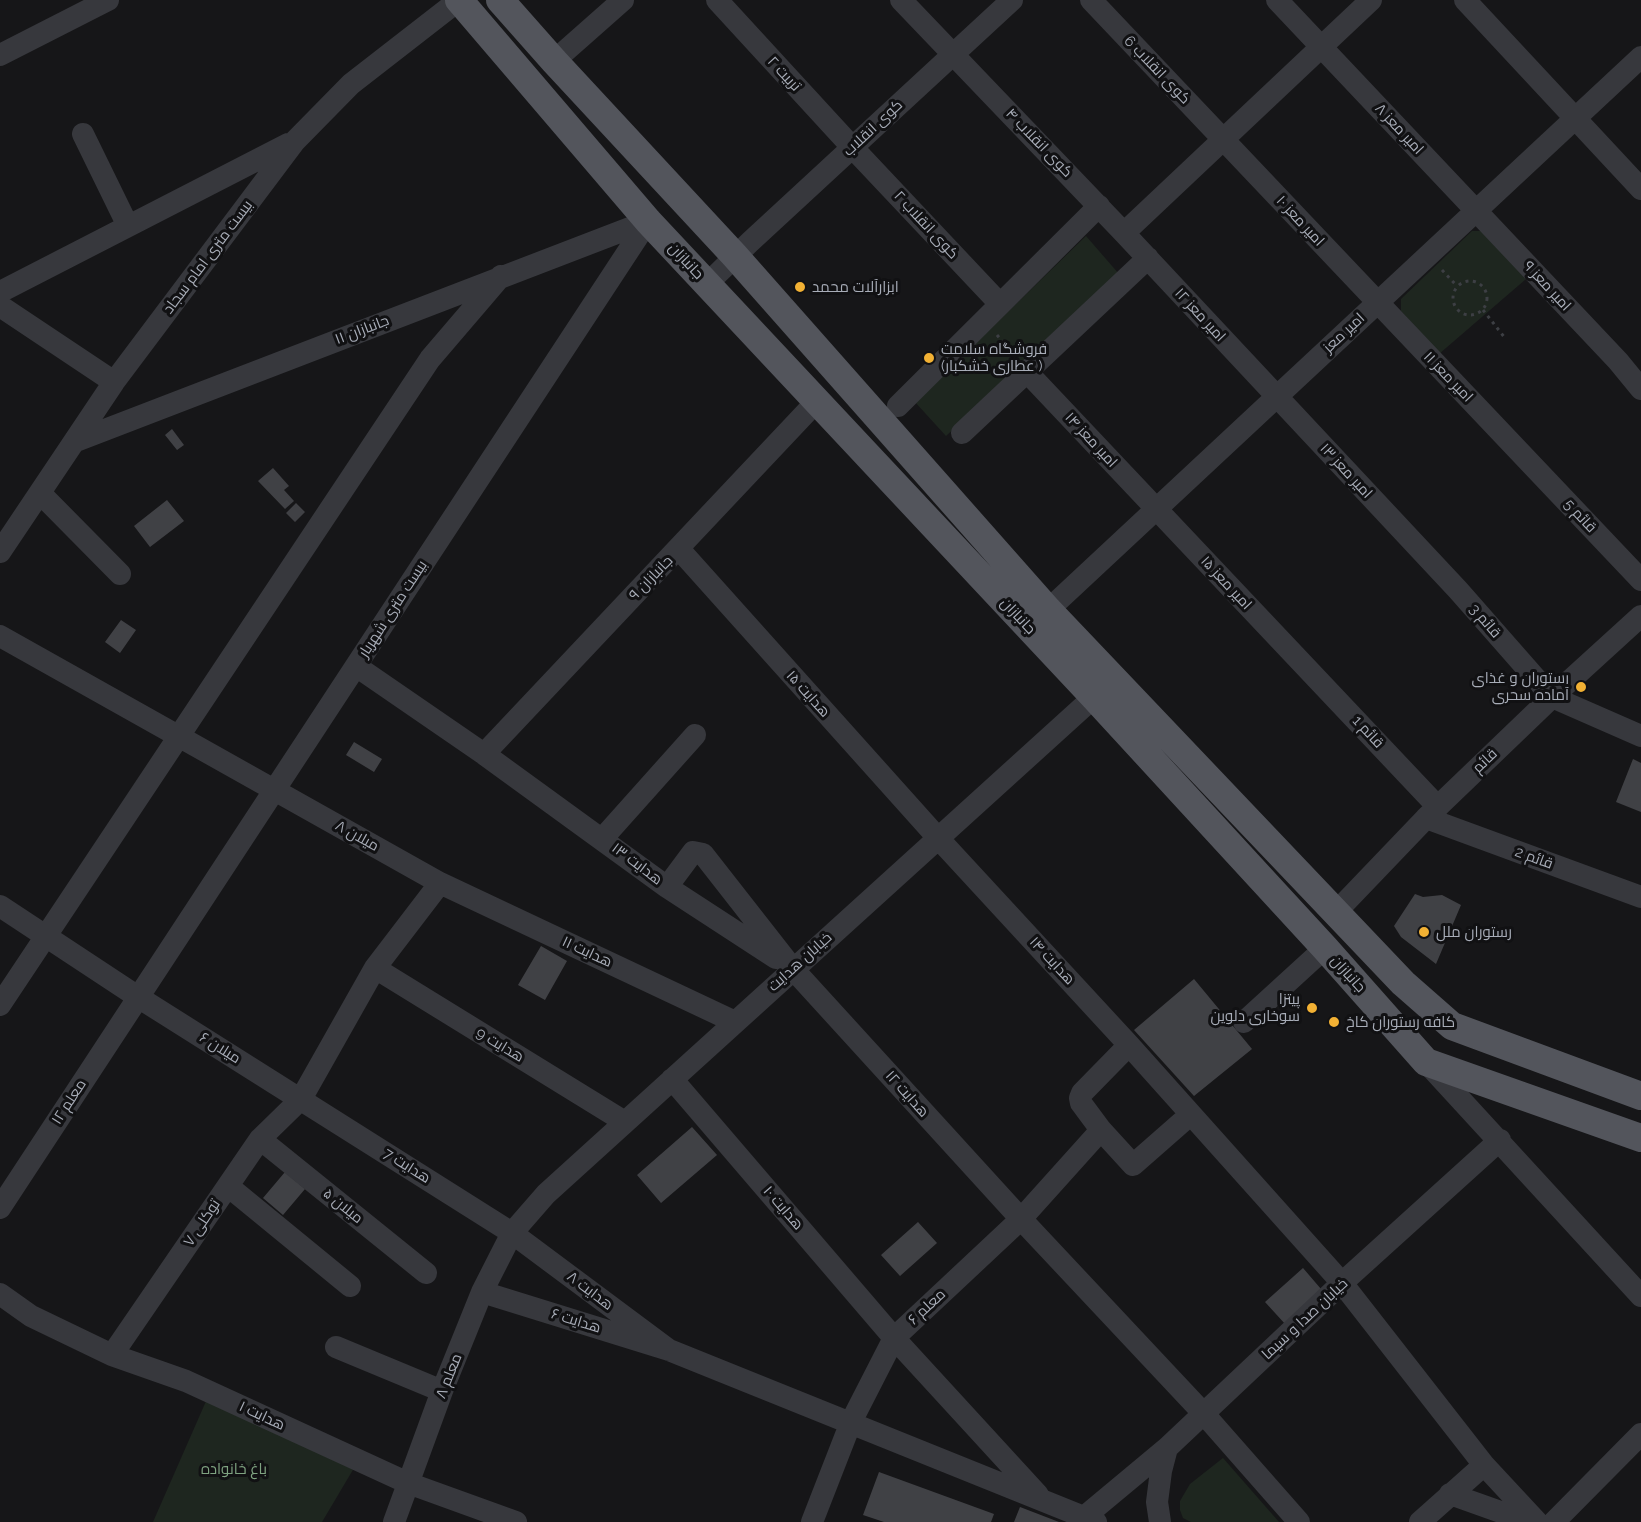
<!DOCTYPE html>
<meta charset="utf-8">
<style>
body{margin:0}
canvas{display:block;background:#161618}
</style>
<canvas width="1641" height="1522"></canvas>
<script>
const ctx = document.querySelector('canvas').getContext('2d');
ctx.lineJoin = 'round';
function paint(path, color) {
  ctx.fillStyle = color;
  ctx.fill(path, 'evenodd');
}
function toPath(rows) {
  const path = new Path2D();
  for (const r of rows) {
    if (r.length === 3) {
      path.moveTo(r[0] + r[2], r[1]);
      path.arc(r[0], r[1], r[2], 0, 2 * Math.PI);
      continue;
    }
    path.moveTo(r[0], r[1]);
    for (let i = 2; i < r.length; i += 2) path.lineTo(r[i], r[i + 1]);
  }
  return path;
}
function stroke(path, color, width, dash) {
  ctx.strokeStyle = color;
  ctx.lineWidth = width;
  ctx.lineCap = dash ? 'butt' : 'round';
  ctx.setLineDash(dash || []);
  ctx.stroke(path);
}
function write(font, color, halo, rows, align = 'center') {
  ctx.font = font + ' Raleway,Cairo,sans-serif';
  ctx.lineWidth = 6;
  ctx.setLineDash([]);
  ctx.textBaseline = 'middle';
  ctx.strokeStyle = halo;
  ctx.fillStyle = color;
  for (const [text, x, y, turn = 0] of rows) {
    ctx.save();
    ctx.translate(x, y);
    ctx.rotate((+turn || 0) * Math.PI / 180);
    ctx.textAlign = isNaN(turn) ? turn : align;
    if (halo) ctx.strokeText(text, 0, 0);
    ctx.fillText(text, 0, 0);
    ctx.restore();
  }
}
paint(toPath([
 [1472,231,1484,231,1526,279,1439,354,1401,311,1401,299],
 [1086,236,1119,274,946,436,915,402],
 [207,1399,354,1468,322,1522,153,1522],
 [1223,1458,1279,1522,1191,1522,1183,1518,1180,1510,1180,1501,1190,1484]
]), '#1e261f');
paint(toPath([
 [172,429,184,445,177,450,165,435],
 [273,468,289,486,284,490,294,501,285,509,258,481],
 [167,500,184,521,150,547,134,526],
 [296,503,305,512,295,522,286,513],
 [121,620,136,630,120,653,105,642],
 [354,742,382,759,374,772,346,755],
 [1633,759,1641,763,1641,812,1616,802],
 [1415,894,1423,897,1442,895,1461,905,1436,964,1401,937,1394,926],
 [541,946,567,961,545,1000,518,985],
 [1194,979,1252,1049,1194,1096,1134,1030],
 [692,1127,717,1155,661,1203,637,1175],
 [285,1172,305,1189,283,1215,263,1198],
 [918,1222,937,1243,900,1276,881,1255],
 [1303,1268,1321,1289,1286,1325,1265,1302],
 [879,1472,994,1514,991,1522,884,1522,863,1515],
 [1020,1507,1059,1522,1014,1522]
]), '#404145');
stroke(toPath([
 [1442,270,1457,286],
 [1470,298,17],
 [1483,310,1505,338],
 [997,335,1015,357]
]), '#3d3f44', 3, [3, 4.5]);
stroke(toPath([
 [717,0,852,147,1000,304],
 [901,0,1124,233,1458,590,1552,697,1641,736],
 [1091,0,1641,580],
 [1277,0,1618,361,1641,389],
 [1465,0,1641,189],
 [0,55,108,0],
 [554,61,623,0],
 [83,134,128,226],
 [1124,233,1371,0],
 [707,284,750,242,1012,0],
 [0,292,288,144],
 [0,306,114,382],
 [1027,372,1438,807],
 [898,406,1099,206],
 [962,433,1148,258],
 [76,441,648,221],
 [40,493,120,574],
 [679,549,938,838,1129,1045,1342,1283,1484,1465,1537,1522],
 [0,552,114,382,295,141,351,84,459,0],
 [1048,610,1641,57],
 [0,636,440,883,735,1022],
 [356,666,484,754,667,887,776,958],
 [484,754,817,401],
 [1426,818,1641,897],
 [602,839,695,735],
 [667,887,693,852,703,854,793,969,1021,1219,1204,1414,1299,1522],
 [0,906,138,997,512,1233,669,1350],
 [1336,912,1426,818,1552,697,1641,616],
 [375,968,625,1122],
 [0,1005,430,359,501,276],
 [1244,1022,1325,948],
 [1129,1045,1082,1093,1080,1098,1081,1103,1101,1130,1133,1165,1190,1115],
 [1427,1063,1641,1296],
 [672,1079,894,1338,1038,1495],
 [260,1139,426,1273],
 [228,1186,350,1286],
 [0,1208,648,221],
 [482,1292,669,1350,1096,1522],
 [0,1294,31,1316,112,1355,186,1381,408,1483,516,1522],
 [336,1347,442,1391],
 [112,1355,260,1139,301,1099,375,968,440,883],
 [1450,1494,1529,1522],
 [1083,1518,1167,1448],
 [394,1522,442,1391,482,1292,512,1233,546,1194,1094,697],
 [812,1522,851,1422,894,1338,1021,1219,1101,1130],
 [1160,1522,1157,1502,1161,1471,1167,1448,1342,1283,1500,1140],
 [1420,1522,1484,1465],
 [1554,1522,1641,1434]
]), '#37383d', 22);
stroke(toPath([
 [459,0,648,221,1094,697,1325,948,1426,1062,1641,1138],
 [500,0,554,61,735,256,1048,610,1403,983,1452,1026,1641,1096]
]), '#53555c', 28);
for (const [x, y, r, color] of [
 [800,287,6,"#f2b134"],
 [929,358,6,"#f2b134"],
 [1581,687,6,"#f2b134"],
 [1424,932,6,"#f2b134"],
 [1312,1008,6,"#f2b134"],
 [1334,1022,6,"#f2b134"]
]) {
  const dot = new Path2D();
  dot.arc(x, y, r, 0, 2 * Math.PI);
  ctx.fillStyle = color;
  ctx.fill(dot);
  stroke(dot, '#111113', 2);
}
write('15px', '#a8adb8', '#111113', [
 ["کوی انقلاب 6",1157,70,46],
 ["تربیت ۲",784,74,47],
 ["کوی انقلاب",873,128,-43],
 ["امیر معز ۸",1399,129,47],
 ["کوی انقلاب ۴",1039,143,46],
 ["امیر معز ۱۰",1300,221,47],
 ["کوی انقلاب ۲",926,225,47],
 ["بیست متری امام سجاد",208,257,-53],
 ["جانبازان",686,261,47],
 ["امیر معز ۹",1547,286,47],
 ["امیر معز ۱۲",1200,315,47],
 ["جانبازان ۱۱",362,330,-21],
 ["امیر معز",1344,333,-43],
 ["امیر معز ۱۱",1448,377,46],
 ["امیر معز ۱۴",1091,440,47],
 ["امیر معز ۱۳",1346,471,47],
 ["قائم 5",1580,516,47],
 ["جانبازان ۹",651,578,-46],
 ["امیر معز ۱۵",1226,583,47],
 ["بیست متری شهریار",393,609,-57],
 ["جانبازان",1018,616,47],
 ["قائم 3",1485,621,49],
 ["هدایت ۱۵",808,694,48],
 ["قائم 1",1368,732,47],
 ["قائم",1485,761,-44],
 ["میلان ۸",357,836,29],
 ["قائم 2",1534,858,20],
 ["هدایت ۱۳",637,864,37],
 ["هدایت ۱۱",587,952,25],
 ["هدایت ۱۴",1052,961,47],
 ["خیابان هدایت",800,962,-42],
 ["جانبازان",1348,974,48],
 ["هدایت 9",500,1045,31],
 ["میلان ۶",220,1048,32],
 ["هدایت ۱۲",907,1094,48],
 ["معلم ۱۲",69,1102,-57],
 ["هدایت 7",407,1166,32],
 ["میلان ۵",343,1206,39],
 ["هدایت ۱۰",783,1208,49],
 ["توکلی ۷",202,1223,-56],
 ["هدایت ۸",590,1291,37],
 ["معلم ۶",927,1307,-43],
 ["خیابان صدا و سیما",1305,1319,-43],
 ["هدایت ۶",576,1321,17],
 ["معلم ۸",449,1376,-68],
 ["هدایت ۱",262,1416,25]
]);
write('15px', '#a8adb8', '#111113', [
 ["ابزارآلات محمد",812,287],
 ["فروشگاه سلامت",941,349],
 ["(عطاری خشکبار )",941,366],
 ["رستوران و غذای",1569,678,"right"],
 ["آماده سحری",1569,695,"right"],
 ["رستوران ملل",1436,932],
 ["پیتزا",1300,999,"right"],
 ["سوخاری دلوین",1300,1016,"right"],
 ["کافه رستوران کاخ",1346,1022]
], 'left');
write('15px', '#7fa381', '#111113', [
 ["باغ خانواده",234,1469]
]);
</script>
